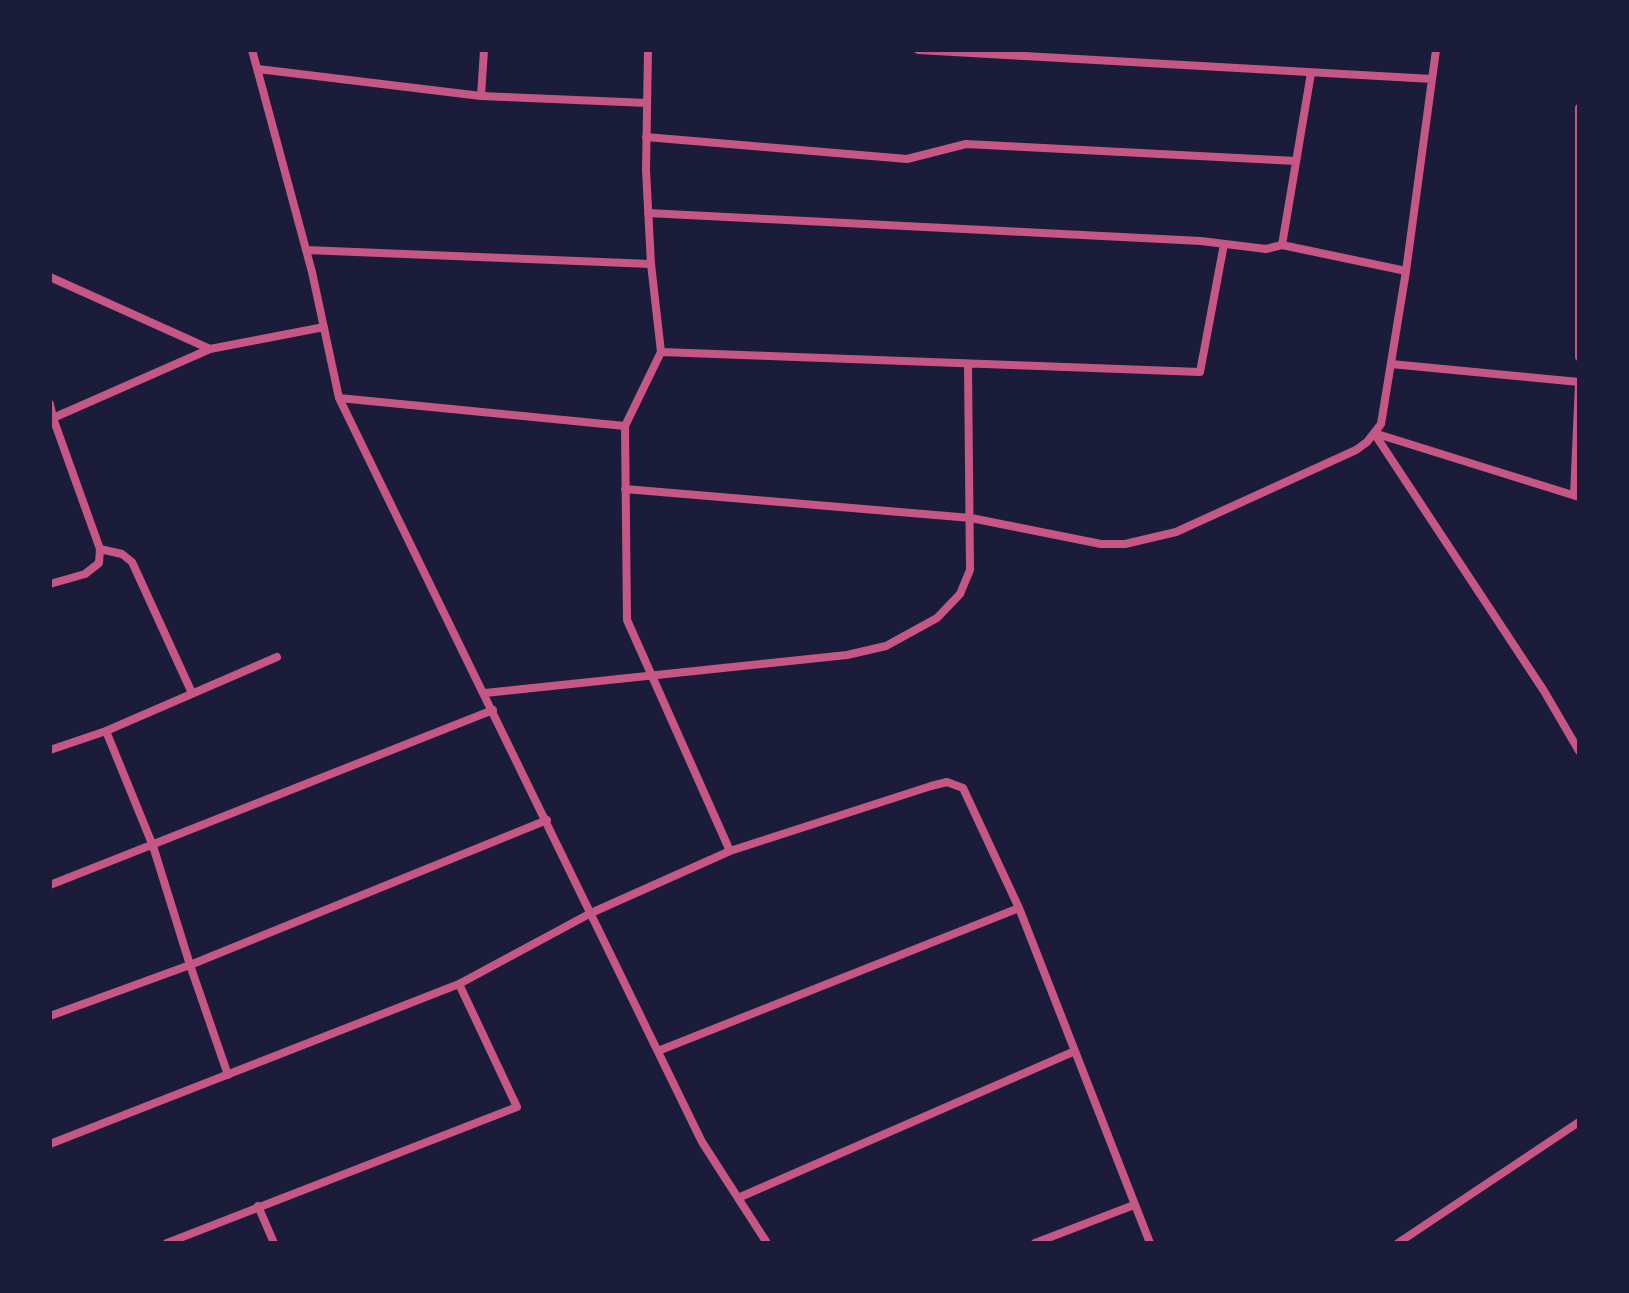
<!DOCTYPE html>
<style>
body{margin:0}
#map{position:relative;width:1629px;height:1293px;overflow:hidden;background:#1b1b3a;font-family:Rubik,sans-serif}
canvas{display:block}
.frame{position:absolute;inset:0;border:52px solid #1b1b3a;pointer-events:none}
</style>
<div id="map">
<canvas width="1629" height="1293"></canvas>
<div class="frame"></div>
</div>
<script>
const ctx = document.querySelector('canvas').getContext('2d');
ctx.lineJoin = 'round';
function toPath(rows) {
  const path = new Path2D();
  for (const r of rows) {
    path.moveTo(r[0], r[1]);
    for (let i = 2; i < r.length; i += 2) path.lineTo(r[i], r[i + 1]);
  }
  return path;
}
function stroke(path, color, width, dash) {
  ctx.strokeStyle = color;
  ctx.lineWidth = width;
  ctx.lineCap = dash ? 'butt' : 'round';
  ctx.setLineDash(dash || []);
  ctx.stroke(path);
}
stroke(toPath([
 [252,50,312,272,339,398,702,1142,767,1243],
 [918,50,1432,79],
 [258,69,481,96,484,50],
 [481,96,647,103],
 [1579,108,1579,357],
 [646,137,907,159,966,144,1296,161],
 [648,213,1201,241,1266,249,1282,245,1311,73],
 [1282,245,1406,271],
 [306,250,651,264,646,170,648,50],
 [651,264,661,352,1200,372,1224,244],
 [50,277,210,349,324,327],
 [1391,364,1579,382],
 [339,398,625,426],
 [50,404,53,418,50,419],
 [1374,433,1544,691,1579,751],
 [1374,433,1579,497],
 [625,489,971,518,1101,544,1125,544,1176,532,1356,450,1367,442,1381,424,1406,271,1436,50],
 [1574,495,1579,384],
 [100,549,122,554,132,562,192,693],
 [50,584,85,574,99,563,100,549,53,418,210,349],
 [485,693,847,655,886,646,937,618,960,594,970,570,968,365],
 [106,731,277,657],
 [50,750,106,731,153,846,190,965,547,820],
 [730,851,931,786,947,782,963,788,1019,908,1150,1243],
 [50,885,493,710],
 [50,1016,190,965,228,1075],
 [658,1051,1019,908],
 [50,1144,459,984],
 [738,1198,1075,1051],
 [258,1206,274,1243],
 [167,1243,517,1107,459,984,591,913,730,851,627,620,625,426,661,352],
 [1035,1243,1134,1205],
 [1398,1243,1579,1122]
]), '#c65784', 8);
</script>
